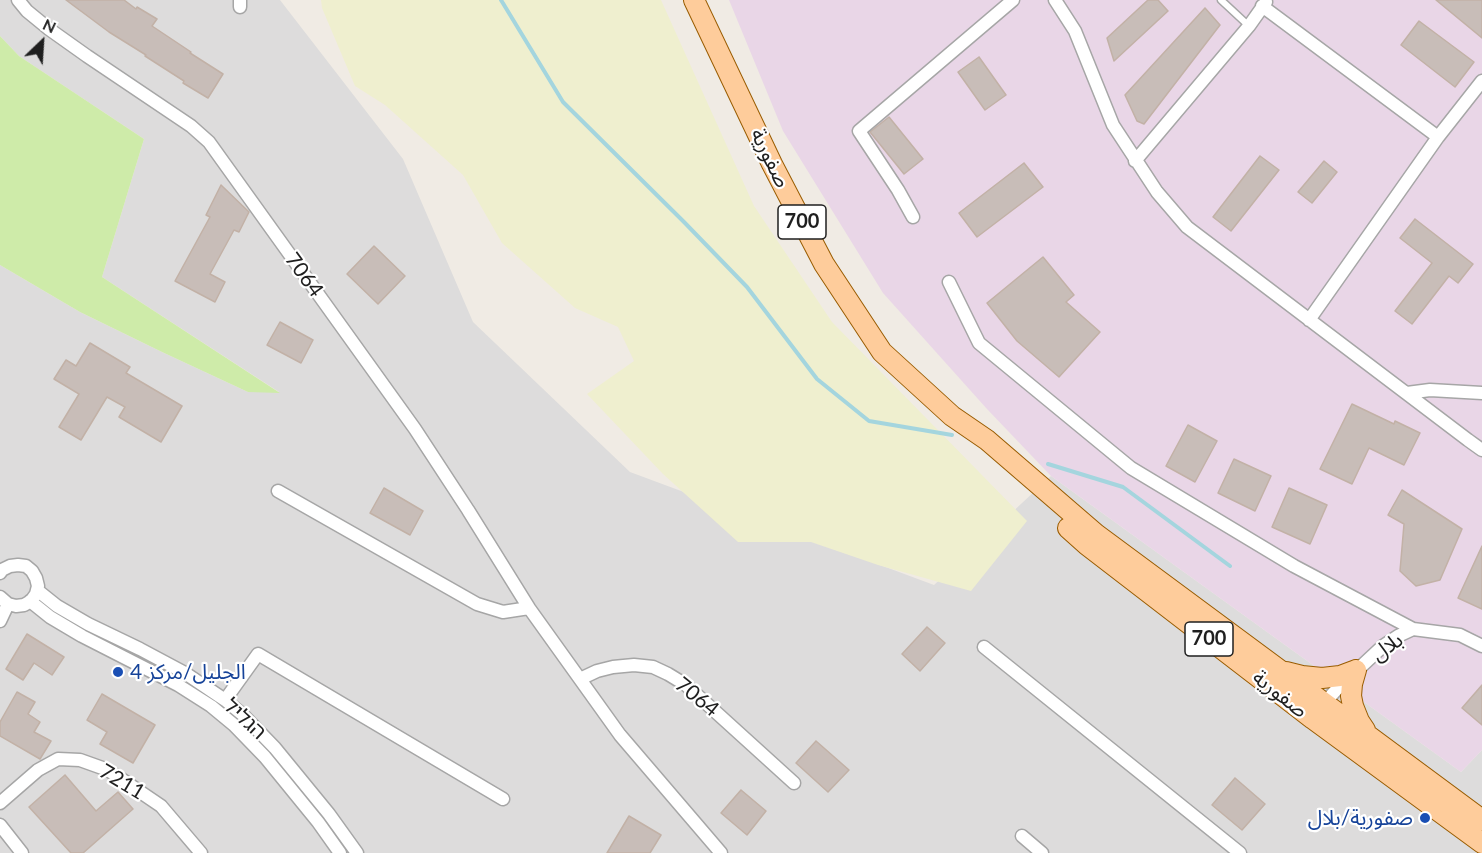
<!DOCTYPE html>
<meta charset="utf-8">
<style>
body{margin:0}
#map{position:relative;width:1482px;height:853px;overflow:hidden;background:#f0ebe4;font-family:Lato,sans-serif}
canvas{display:block}
.north{position:absolute;left:12px;top:12px;width:60px;height:60px;-webkit-text-stroke:4px #fff;paint-order:stroke;rotate:25deg;font-size:16px;font-weight:700;line-height:24px;text-align:center;color:#1f1f1f}
.north::after{content:'';display:block;margin:auto;width:21px;height:27px;background:#1f1f1f;clip-path:polygon(50% 0,100% 100%,50% 72%,0 100%)}
</style>
<div id="map">
<canvas width="1482" height="853"></canvas>
<div class="north">N</div>
</div>
<script>
const ctx = document.querySelector('canvas').getContext('2d');
ctx.lineJoin = 'round';
function paint(path, color) {
  ctx.fillStyle = color;
  ctx.fill(path, 'evenodd');
}
function toPath(rows) {
  const path = new Path2D();
  for (const r of rows) {
    path.moveTo(r[0], r[1]);
    for (let i = 2; i < r.length; i += 2) path.lineTo(r[i], r[i + 1]);
  }
  return path;
}
function stroke(path, color, width, dash) {
  ctx.strokeStyle = color;
  ctx.lineWidth = width;
  ctx.lineCap = dash ? 'butt' : 'round';
  ctx.setLineDash(dash || []);
  ctx.stroke(path);
}
function write(font, color, halo, rows, align = 'center') {
  ctx.font = font + ' Lato,"Noto Sans Arabic","Noto Sans Hebrew",sans-serif';
  ctx.lineWidth = 4.5;
  ctx.setLineDash([]);
  ctx.textBaseline = 'middle';
  ctx.strokeStyle = halo;
  ctx.fillStyle = color;
  for (const [text, x, y, turn = 0] of rows) {
    ctx.save();
    ctx.translate(x, y);
    ctx.rotate((+turn || 0) * Math.PI / 180);
    ctx.textAlign = isNaN(turn) ? turn : align;
    if (halo) ctx.strokeText(text, 0, 0);
    ctx.fillText(text, 0, 0);
    ctx.restore();
  }
}
paint(toPath([
 [0,0,280,0,403,159,473,322,630,472,934,585,1051,476,1461,772,1482,750,1482,853,0,853,0,265,80,312,162,352,248,392,279,392,102,277,144,139,19,56,0,36]
]), '#dddcdc');
paint(toPath([
 [729,0,1482,0,1482,750,1461,772,1051,476,987,409,883,293,783,131]
]), '#e9d6e7');
paint(toPath([
 [321,0,661,0,754,206,832,322,1027,521,971,591,878,565,811,542,738,542,663,474,587,394,634,361,618,327,575,308,502,243,463,175,385,105,355,86,322,8]
]), '#efefcf');
paint(toPath([
 [0,36,19,56,144,139,102,277,280,393,248,392,162,352,80,312,0,265]
]), '#ceeba9');
stroke(toPath([
 [501,0,563,102,684,222,747,287,817,379,869,421,952,435],
 [1048,464,1123,487,1230,566]
]), '#a4d5de', 4);
const building = toPath([
 [66,0,124,0,136,9,137,7,157,19,152,26,191,52,190,53,223,74,208,98,183,83,184,81,145,56,146,55,109,32,66,0],
 [1148,0,1158,0,1168,11,1114,61,1107,38,1148,0],
 [1436,0,1482,0,1482,38,1436,0],
 [1205,8,1220,25,1144,124,1137,121,1125,95,1205,8],
 [1419,21,1474,62,1455,87,1401,45,1419,21],
 [979,57,1006,95,985,110,958,72,979,57],
 [889,117,923,159,904,174,870,132,889,117],
 [1260,156,1279,170,1231,231,1213,217,1260,156],
 [1324,161,1337,172,1312,203,1298,192,1324,161],
 [1024,163,1043,187,977,237,959,213,1024,163],
 [221,185,249,212,239,232,234,230,210,274,225,282,215,302,175,281,210,217,206,215,221,185],
 [1415,219,1473,264,1458,283,1449,276,1412,324,1395,311,1432,263,1400,238,1415,219],
 [374,246,405,276,378,304,347,274,374,246],
 [1043,257,1074,295,1066,302,1100,332,1059,377,1017,341,987,303,1043,257],
 [280,322,313,340,301,363,267,345,280,322],
 [90,343,130,367,126,373,182,406,161,442,119,417,125,407,107,397,81,440,59,427,79,394,54,379,66,360,76,366,90,343],
 [1352,404,1394,424,1395,421,1420,433,1404,465,1369,448,1352,484,1320,469,1352,404],
 [1188,425,1217,441,1195,482,1166,466,1188,425],
 [1234,459,1271,476,1255,511,1218,493,1234,459],
 [384,488,423,511,410,535,370,513,384,488],
 [1289,488,1327,505,1310,544,1272,527,1289,488],
 [1402,490,1462,529,1440,580,1416,586,1400,571,1404,524,1388,515,1402,490],
 [1482,546,1482,609,1458,598,1482,546],
 [927,627,945,643,920,671,902,654,927,627],
 [27,634,64,657,52,675,34,663,23,680,6,669,27,634],
 [1482,685,1482,725,1462,708,1482,685],
 [17,692,35,702,28,714,40,722,34,732,51,741,40,759,0,736,0,722,17,692],
 [102,694,155,725,133,763,100,744,107,732,87,720,102,694],
 [816,741,849,770,828,792,796,763,816,741],
 [65,775,96,811,118,792,133,809,83,853,71,853,29,807,65,775],
 [1235,778,1265,804,1242,830,1212,805,1235,778],
 [741,790,766,811,747,835,721,813,741,790],
 [629,816,661,835,650,853,607,853,629,816]
]);
paint(building, '#c8bdb8');
stroke(building, '#c2b1a6', 1.5);
const service = toPath([
 [1221,0,1249,26]
]);
const minor = toPath([
 [18,0,27,11,49,29,87,56,191,126,209,142,415,429,468,510,529,608,620,735,721,853],
 [240,0,240,7],
 [1055,0,1075,31,1113,125,1157,192,1187,227,1468,440,1482,450],
 [1262,6,1438,137],
 [1135,161,1249,26,1266,2],
 [913,217,898,190,859,131,1013,0],
 [949,282,979,343,1131,468,1294,566,1413,629],
 [1309,320,1438,137,1482,81],
 [1407,393,1430,390,1482,393],
 [278,491,477,604,503,612,529,608],
 [0,573,2,570,10,566,18,565,26,566,32,571,36,578,38,586,36,594,31,601,24,605,16,606,8,604,0,597],
 [37,590,57,606,88,624,140,649,185,673,225,700,243,715,275,748,329,814,357,853],
 [30,601,50,617,82,636,178,685,211,706,234,725,265,757,318,822,340,853],
 [0,621,8,604],
 [984,647,1240,853],
 [580,679,597,671,613,667,634,665,653,667,668,674,686,685,794,783],
 [225,700,258,654,503,799],
 [1321,707,1337,689,1383,646,1398,636,1413,629,1460,635,1482,646],
 [0,803,38,770,58,759,80,760,108,770,161,806,201,853],
 [0,825,22,853],
 [1022,836,1042,853]
]);
const primary = toPath([
 [694,0,772,164,824,264,882,352,952,416,987,440,1096,534,1482,820],
 [1068,528,1087,545,1313,719,1482,843],
 [1356,670,1352,684,1351,696,1353,706,1359,721,1365,730],
 [1286,672,1302,676,1322,678,1340,676,1356,670]
]);
stroke(service, '#a6a6a6', 9);
stroke(minor, '#a6a6a6', 15);
stroke(primary, '#995c00', 22);
stroke(service, '#fff', 6);
stroke(minor, '#fff', 12);
stroke(primary, '#fecc9b', 20);
for (const [x, y, r, color] of [
 [118,672,6,"#1a4fb4"],
 [1425,818,6,"#1a4fb4"]
]) {
  const dot = new Path2D();
  dot.arc(x, y, r, 0, 2 * Math.PI);
  ctx.fillStyle = color;
  ctx.fill(dot);
  stroke(dot, '#fff', 2);
}
for (const [x, y, w] of [
 [802,222,48],
 [1209,639,48]
]) {
  const box = new Path2D();
  box.roundRect(x - w / 2, y - 17, w, 34, 4.5);
  ctx.fillStyle = '#fff';
  ctx.fill(box);
  stroke(box, '#1f1f1f', 1.5);
}
write('bold 20px', '#1f1f1f', null, [
 ["700",802,222],
 ["700",1209,639]
]);
write('21px', '#1f1f1f', '#fff', [
 ["صفورية",770,158,64],
 ["7064",304,275,54],
 ["بلال",1387,647,-35],
 ["صفورية",1280,694,38],
 ["7064",697,697,39],
 ["הגליל",245,719,43],
 ["7211",122,782,31]
]);
write('21px', '#164399', '#fff', [
 ["الجليل/مركز 4",130,672],
 ["صفورية/بلال",1413,818,"right"]
], 'left');
</script>
